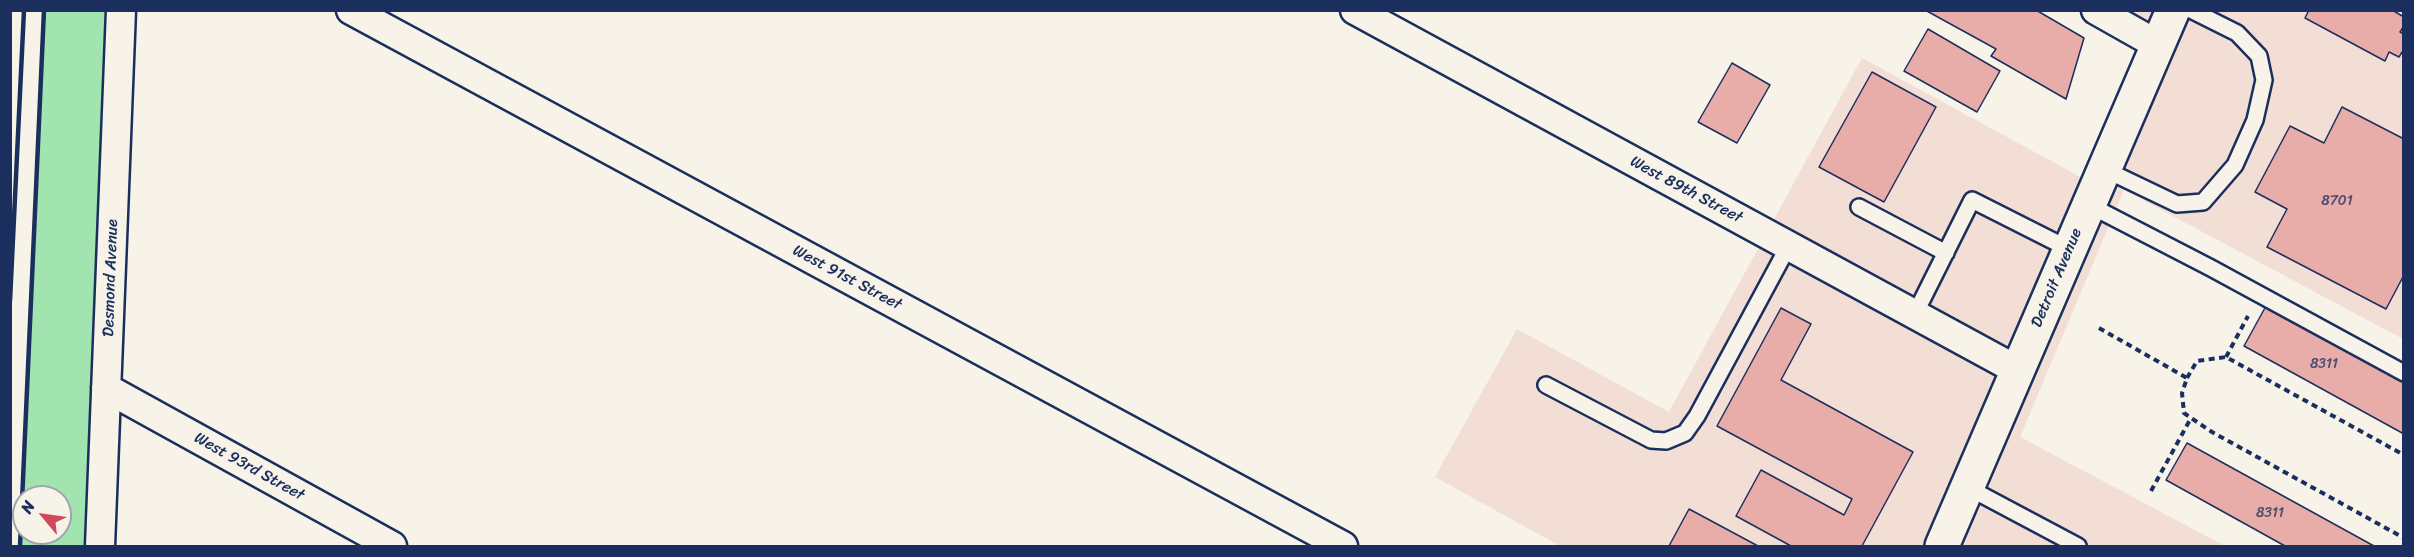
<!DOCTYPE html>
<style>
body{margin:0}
#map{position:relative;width:2414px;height:557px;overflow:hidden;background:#f7f3e8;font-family:Sriracha,sans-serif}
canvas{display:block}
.frame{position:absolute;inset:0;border:12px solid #1b2f5e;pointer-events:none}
.north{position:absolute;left:12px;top:485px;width:60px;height:60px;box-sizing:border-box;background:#f7f3e8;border:2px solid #9fa5b1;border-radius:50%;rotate:299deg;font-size:16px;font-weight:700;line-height:24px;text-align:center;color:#1b2f5e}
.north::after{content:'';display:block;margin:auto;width:21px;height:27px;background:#d1495b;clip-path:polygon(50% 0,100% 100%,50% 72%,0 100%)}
</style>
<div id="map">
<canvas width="2414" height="557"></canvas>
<div class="frame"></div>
<div class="north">N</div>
</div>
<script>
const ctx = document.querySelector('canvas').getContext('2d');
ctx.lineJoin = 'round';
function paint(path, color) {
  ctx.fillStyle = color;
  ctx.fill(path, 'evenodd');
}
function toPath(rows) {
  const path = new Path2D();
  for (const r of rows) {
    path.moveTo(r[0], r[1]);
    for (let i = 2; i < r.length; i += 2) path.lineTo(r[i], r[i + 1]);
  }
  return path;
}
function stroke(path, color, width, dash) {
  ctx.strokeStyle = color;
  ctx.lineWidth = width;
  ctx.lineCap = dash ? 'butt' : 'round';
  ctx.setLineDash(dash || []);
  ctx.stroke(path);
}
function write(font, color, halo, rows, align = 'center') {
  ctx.font = font + ' Sriracha,sans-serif';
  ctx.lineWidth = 4.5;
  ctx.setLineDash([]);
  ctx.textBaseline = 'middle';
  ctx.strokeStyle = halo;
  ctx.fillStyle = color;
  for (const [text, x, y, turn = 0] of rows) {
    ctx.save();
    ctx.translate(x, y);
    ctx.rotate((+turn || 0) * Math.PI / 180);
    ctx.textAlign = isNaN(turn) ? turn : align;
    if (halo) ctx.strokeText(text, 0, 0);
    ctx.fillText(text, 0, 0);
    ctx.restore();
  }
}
paint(toPath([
 [2096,11,2403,11,2403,339,2124,190,2020,437,2225,546,1560,546,1435,477,1517,329,1669,412,1862,58,2097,186,2158,45]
]), '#f2ded5');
paint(toPath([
 [44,11,121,11,100,546,20,546],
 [24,497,60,497,60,533,24,533]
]), '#a1e4af');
const building = toPath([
 [1925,10,2036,10,2084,38,2066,99,1991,56,1996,49,1925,10],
 [2309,10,2392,10,2404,17,2404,26,2400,32,2404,34,2404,49,2399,57,2389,52,2385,61,2305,18,2309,10],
 [1928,29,2000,71,1977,112,1904,71,1928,29],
 [1732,63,1770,85,1737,143,1698,122,1732,63],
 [1872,72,1936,107,1884,202,1819,167,1872,72],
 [2342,107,2404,139,2404,275,2386,309,2267,247,2287,209,2255,192,2290,126,2324,143,2342,107],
 [2266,306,2404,382,2404,434,2244,346,2266,306],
 [1781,308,1811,324,1781,380,1913,452,1862,546,1791,546,1736,516,1761,470,1844,515,1852,499,1717,426,1781,308],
 [2187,443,2374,546,2285,546,2166,480,2187,443],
 [1689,509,1758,546,1669,546,1689,509]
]);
paint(building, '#e8ada8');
stroke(building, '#1b2f5e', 1.5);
const lane = toPath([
 [2104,169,2177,204,2203,202,2235,165,2255,120,2264,80,2259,56,2237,33,2191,10],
 [2089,205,2211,268,2404,373],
 [1859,207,1946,253],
 [1915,314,1972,200,2069,249],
 [1546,385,1651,440,1666,441,1685,433,1697,416,1789,245],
 [1967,487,2078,546]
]);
const street = toPath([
 [351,10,1343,546],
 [1355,10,2017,370],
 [2096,10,2158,45],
 [106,388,392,546],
 [100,546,121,10]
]);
const primary = toPath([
 [1942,546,2173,10]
]);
stroke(lane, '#1b2f5e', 20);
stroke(street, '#1b2f5e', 33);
stroke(primary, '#1b2f5e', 38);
stroke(toPath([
 [2099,328,2187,378,2182,393,2184,413,2191,418,2212,432,2404,538],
 [2226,357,2248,316],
 [2187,378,2197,361,2226,357,2404,455],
 [2151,491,2191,418]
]), '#1b2f5e', 4, [6, 4.5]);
stroke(lane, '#f7f3e8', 15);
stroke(street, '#f7f3e8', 28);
stroke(primary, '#f7f3e8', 33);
stroke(toPath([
 [10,301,24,10],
 [20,546,44,10]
]), '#1b2f5e', 4.5);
write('14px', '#4e4e70', null, [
 ["8701",2337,201],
 ["8311",2324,364],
 ["8311",2270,513]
]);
write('16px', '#1b2f5e', '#f7f3e8', [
 ["West 89th Street",1686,190,28],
 ["Desmond Avenue",111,278,-88],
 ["West 91st Street",847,278,28],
 ["Detroit Avenue",2057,278,-67],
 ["West 93rd Street",249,467,29]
]);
</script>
